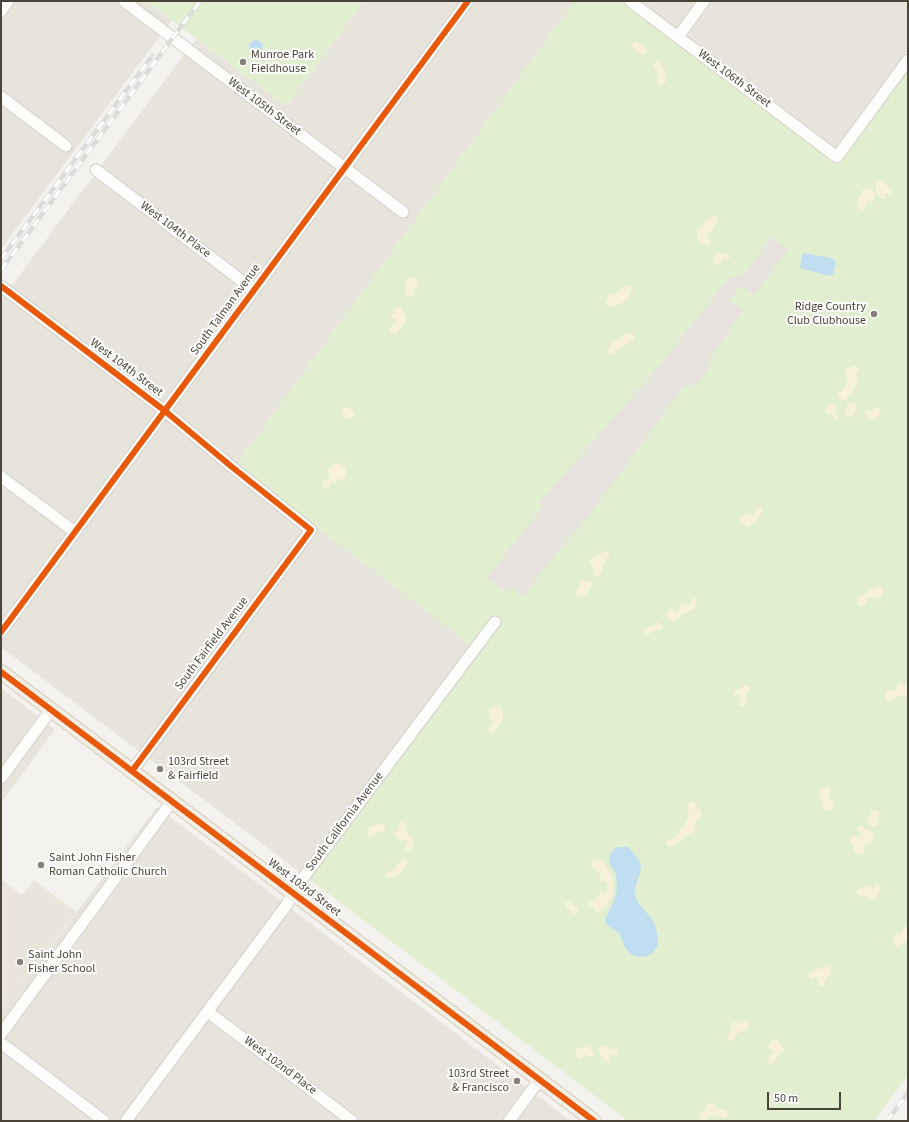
<!DOCTYPE html>
<style>
body{margin:0}
#map{position:relative;width:909px;height:1122px;overflow:hidden;background:#f4f2ee;font-family:"Source Sans 3",sans-serif}
canvas{display:block}
.frame{position:absolute;inset:0;border:2px solid #4b4439;pointer-events:none}
.scale{position:absolute;left:767px;top:1092px;width:74px;height:18px;box-sizing:border-box;border:2px solid #4b4439;border-top:0;padding-left:5px;font-size:12px;line-height:14px;white-space:nowrap;color:#4b4439;-webkit-text-stroke:3px #fff;paint-order:stroke}
</style>
<div id="map">
<canvas width="909" height="1122"></canvas>
<div class="frame"></div>
<div class="scale">50 m</div>
</div>
<script>
const ctx = document.querySelector('canvas').getContext('2d');
ctx.lineJoin = 'round';
function paint(path, color) {
  ctx.fillStyle = color;
  ctx.fill(path, 'evenodd');
}
function toPath(rows) {
  const path = new Path2D();
  for (const r of rows) {
    if (r.length === 3) {
      path.moveTo(r[0] + r[2], r[1]);
      path.arc(r[0], r[1], r[2], 0, 2 * Math.PI);
      continue;
    }
    path.moveTo(r[0], r[1]);
    for (let i = 2; i < r.length; i += 2) path.lineTo(r[i], r[i + 1]);
  }
  return path;
}
function stroke(path, color, width, dash) {
  ctx.strokeStyle = color;
  ctx.lineWidth = width;
  ctx.lineCap = dash ? 'butt' : 'round';
  ctx.setLineDash(dash || []);
  ctx.stroke(path);
}
function write(font, color, halo, rows, align = 'center') {
  ctx.font = font + ' "Source Sans 3",sans-serif';
  ctx.lineWidth = 4;
  ctx.setLineDash([]);
  ctx.textBaseline = 'middle';
  ctx.strokeStyle = halo;
  ctx.fillStyle = color;
  for (const [text, x, y, turn = 0] of rows) {
    ctx.save();
    ctx.translate(x, y);
    ctx.rotate((+turn || 0) * Math.PI / 180);
    ctx.textAlign = isNaN(turn) ? turn : align;
    if (halo) ctx.strokeText(text, 0, 0);
    ctx.fillText(text, 0, 0);
    ctx.restore();
  }
}
paint(toPath([
 [1,1,146,1,172,20,1,249],
 [364,1,575,1,236,465,479,651,309,879,1,647,1,300,196,39,286,106],
 [625,1,908,1,908,67,837,161],
 [1,688,55,729,1,803],
 [157,807,571,1121,1,1121,1,1011]
]), '#e7e4dc');
paint(toPath([
 [1,879,22,895,34,880,76,912,1,1011]
]), '#eae5da');
paint(toPath([
 [146,1,364,1,286,106],
 [575,1,625,1,837,161,908,67,908,1075,874,1121,628,1121,309,879,478,651,236,465]
]), '#e1eecf');
paint(toPath([
 [635,42,638,42,646,49,646,52,645,55,641,55,637,51,633,49,632,46,632,44],
 [657,61,664,69,666,81,664,84,662,85,658,83,657,80,658,72,653,67,653,64],
 [879,181,883,182,892,191,892,194,890,195,887,193,885,194,886,198,884,199,880,198,876,191,876,184],
 [870,188,874,193,874,200,872,202,867,201,866,208,864,210,862,210,856,205,857,201,860,196,861,192,862,190],
 [713,216,715,216,718,219,714,228,707,235,707,237,711,241,710,243,707,245,700,243,697,240,697,232,703,226,706,220],
 [718,253,720,253,729,254,730,256,730,258,723,260,721,264,716,265,713,262,713,260],
 [413,276,417,278,417,287,414,292,414,296,408,297,404,294,407,288,405,285,405,282],
 [626,286,630,287,633,290,626,301,611,307,608,307,606,304,609,295,612,293,617,294,620,289],
 [397,307,400,307,404,312,407,319,397,333,396,334,392,334,389,332,390,327,396,322,396,320,395,318,391,319,391,317,394,310],
 [628,333,632,333,634,336,634,339,632,341,629,343,625,344,622,348,613,353,610,354,608,353,607,350,608,348,614,341],
 [853,366,857,366,859,368,859,372,855,377,858,382,853,392,848,395,846,400,842,400,837,397,837,393,843,390,847,384,846,369],
 [852,402,855,403,857,408,852,416,847,417,845,414,844,411,847,408,847,404],
 [831,403,834,404,836,406,836,412,839,417,837,420,835,420,832,416,825,412,825,410],
 [344,407,347,407,351,409,354,413,354,417,351,419,345,419,345,416,342,411],
 [877,407,880,408,881,413,877,418,870,421,867,417,866,412,868,410,872,411],
 [335,463,339,464,345,468,346,473,346,476,345,478,338,480,335,483,331,483,329,489,326,489,322,485,323,481,330,477,330,475,327,470],
 [757,507,760,507,762,508,762,513,749,527,745,526,740,522,740,517,743,514,747,512,751,515,753,516,755,514,755,509],
 [605,551,608,552,610,554,603,565,603,569,599,575,598,576,595,577,593,575,593,565,590,563,590,559,591,558],
 [581,581,588,581,591,582,592,585,585,595,582,596,579,596,576,593,577,590,580,587,579,584],
 [879,585,881,586,883,590,882,594,879,598,876,599,870,597,867,599,866,604,865,606,861,607,858,605,857,600,859,597],
 [692,598,695,598,697,601,695,609,681,615,673,622,668,619,666,615,669,610,672,609,674,612,677,611,679,609,681,603,687,605,690,603],
 [656,622,659,623,662,625,661,630,653,631,648,635,644,634,643,631,645,628,651,627],
 [899,683,901,683,905,686,908,684,908,694,904,697,899,696,889,701,887,700,885,695,886,692,890,690,895,691,897,691,897,686],
 [744,685,748,686,750,688,746,694,747,703,744,706,741,706,738,704,740,699,740,696,738,695,734,696,733,693,735,690,742,688],
 [500,706,503,712,503,720,494,732,490,733,488,729,493,722,490,718,490,715,488,710,490,708,493,707],
 [825,787,828,787,831,791,828,796,834,803,833,807,831,810,826,811,824,809,823,803,819,796,819,788],
 [692,801,695,803,699,809,703,812,701,817,698,818,696,821,695,830,672,846,668,847,666,841,674,838,678,833,682,829,687,820,689,812,687,809,687,807,690,802],
 [872,810,876,810,880,813,878,820,878,824,877,827,870,826,868,824,867,821,868,818,871,815,871,812],
 [403,822,405,824,408,833,414,840,412,848,411,851,407,851,404,848,407,842,407,840,404,840,401,841,397,838,395,834,399,828,399,823],
 [378,824,382,824,385,826,385,830,383,831,377,832,371,837,368,836,367,831,370,827],
 [858,826,861,826,875,834,874,837,869,844,863,845,863,847,865,851,863,854,860,855,855,853,852,844,849,839,853,836,859,837,861,835,861,833,856,830],
 [403,858,407,859,409,862,402,872,395,877,390,878,387,877,386,875,387,873,395,869,397,864],
 [597,859,604,862,612,876,613,885,613,893,611,899,603,909,598,913,595,912,594,909,590,906,589,903,590,901,595,901,597,899,599,894,600,891,605,892,607,890,607,883,602,881,597,870,594,869,592,866,591,863],
 [877,884,879,885,881,890,874,900,870,900,867,895,862,897,857,894,856,892,858,890,865,886,868,885,873,888],
 [568,901,578,907,578,912,575,914,572,913,570,909,568,910,564,904],
 [904,926,908,927,908,941,903,943,898,946,896,946,894,943,894,937,896,934,901,933],
 [828,966,831,970,832,972,827,977,824,985,821,987,818,984,819,979,816,978,811,979,809,976,809,973,812,971],
 [745,1021,749,1024,749,1027,747,1030,739,1031,733,1041,728,1039,728,1035,731,1029,732,1024,734,1022,740,1024],
 [774,1039,776,1039,778,1040,785,1050,783,1053,779,1055,774,1063,772,1064,768,1063,767,1061,768,1057,772,1054,773,1052,772,1050,769,1049,768,1045],
 [588,1046,591,1049,594,1055,591,1057,586,1055,582,1059,579,1059,575,1052,575,1050,578,1048,583,1048],
 [602,1046,616,1049,619,1051,618,1054,616,1057,613,1055,610,1055,609,1056,610,1061,608,1062,606,1062,599,1052,599,1049],
 [711,1102,714,1104,717,1109,725,1109,728,1113,727,1116,724,1118,714,1115,705,1121,702,1121,699,1119,699,1114,705,1110,706,1105]
]), '#f7f0da');
paint(toPath([
 [772,237,788,249,754,295,741,285,729,300,743,310,731,328,731,330,708,361,712,364,697,384,684,386,588,517,560,549,523,596,511,587,507,593,487,578,543,506,539,503,660,365,724,284,728,280,746,272]
]), '#e6e3df');
paint(toPath([
 [256,47,7],
 [805,253,834,259,836,262,833,274,831,276,802,269,800,267,802,255],
 [618,847,628,847,638,858,641,865,640,873,635,888,635,895,637,901,654,922,657,932,658,942,657,947,654,951,650,955,644,957,639,957,634,956,629,952,624,946,620,934,607,925,605,920,613,903,617,889,616,874,609,863,609,858,611,853,614,849]
]), '#c0ddf1');
const minor = toPath([
 [124,1,403,212],
 [630,1,837,157,908,60],
 [1,11,8,1],
 [678,37,704,1],
 [1,97,66,146],
 [96,170,254,290],
 [1,286,165,411,232,467,311,530,132,771],
 [1,477,75,532],
 [1,632,468,1],
 [1,778,51,710],
 [208,1012,352,1121],
 [1,1034,172,801],
 [1,1043,104,1121],
 [126,1121,285,907,303,878,495,622],
 [509,1121,540,1079]
]);
const major = toPath([
 [1,672,594,1121]
]);
stroke(minor, '#d2d0cb', 13);
stroke(major, '#d6cebb', 16);
stroke(minor, '#fdfdfc', 11);
stroke(major, '#f2efe6', 14);
const rail = toPath([
 [1,259,152,56],
 [1,270,200,1],
 [887,1121,908,1093]
]);
stroke(rail, '#dbdbda', 4.5);
stroke(rail, '#fff', 3, [9]);
stroke(toPath([
 [1,286,165,411,232,467,311,530,132,771],
 [1,632,468,1],
 [1,672,594,1121]
]), '#e8590c', 6);
for (const [x, y, r, color] of [
 [243,62,4,"#868178"],
 [874,314,4,"#868178"],
 [160,769,4,"#868178"],
 [41,865,4,"#868178"],
 [20,962,4,"#868178"],
 [517,1081,4,"#868178"]
]) {
  const dot = new Path2D();
  dot.arc(x, y, r, 0, 2 * Math.PI);
  ctx.fillStyle = color;
  ctx.fill(dot);
  stroke(dot, '#fff', 1.5);
}
write('12px', '#4b4439', '#fff', [
 ["Munroe Park",251,55],
 ["Fieldhouse",251,69],
 ["Ridge Country",866,307,"right"],
 ["Club Clubhouse",866,321,"right"],
 ["103rd Street",168,762],
 ["& Fairfield",168,776],
 ["Saint John Fisher",49,858],
 ["Roman Catholic Church",49,872],
 ["Saint John",28,955],
 ["Fisher School",28,969],
 ["103rd Street",509,1074,"right"],
 ["& Francisco",509,1088,"right"]
], 'left');
write('12px', '#4b4439', '#fff', [
 ["West 106th Street",734,79,37],
 ["West 105th Street",264,107,37],
 ["West 104th Place",175,230,37],
 ["South Talman Avenue",226,310,-54],
 ["West 104th Street",126,368,37],
 ["South Fairfield Avenue",212,644,-53],
 ["South California Avenue",345,822,-53],
 ["West 103rd Street",304,888,37],
 ["West 102nd Place",280,1066,37]
]);
</script>
